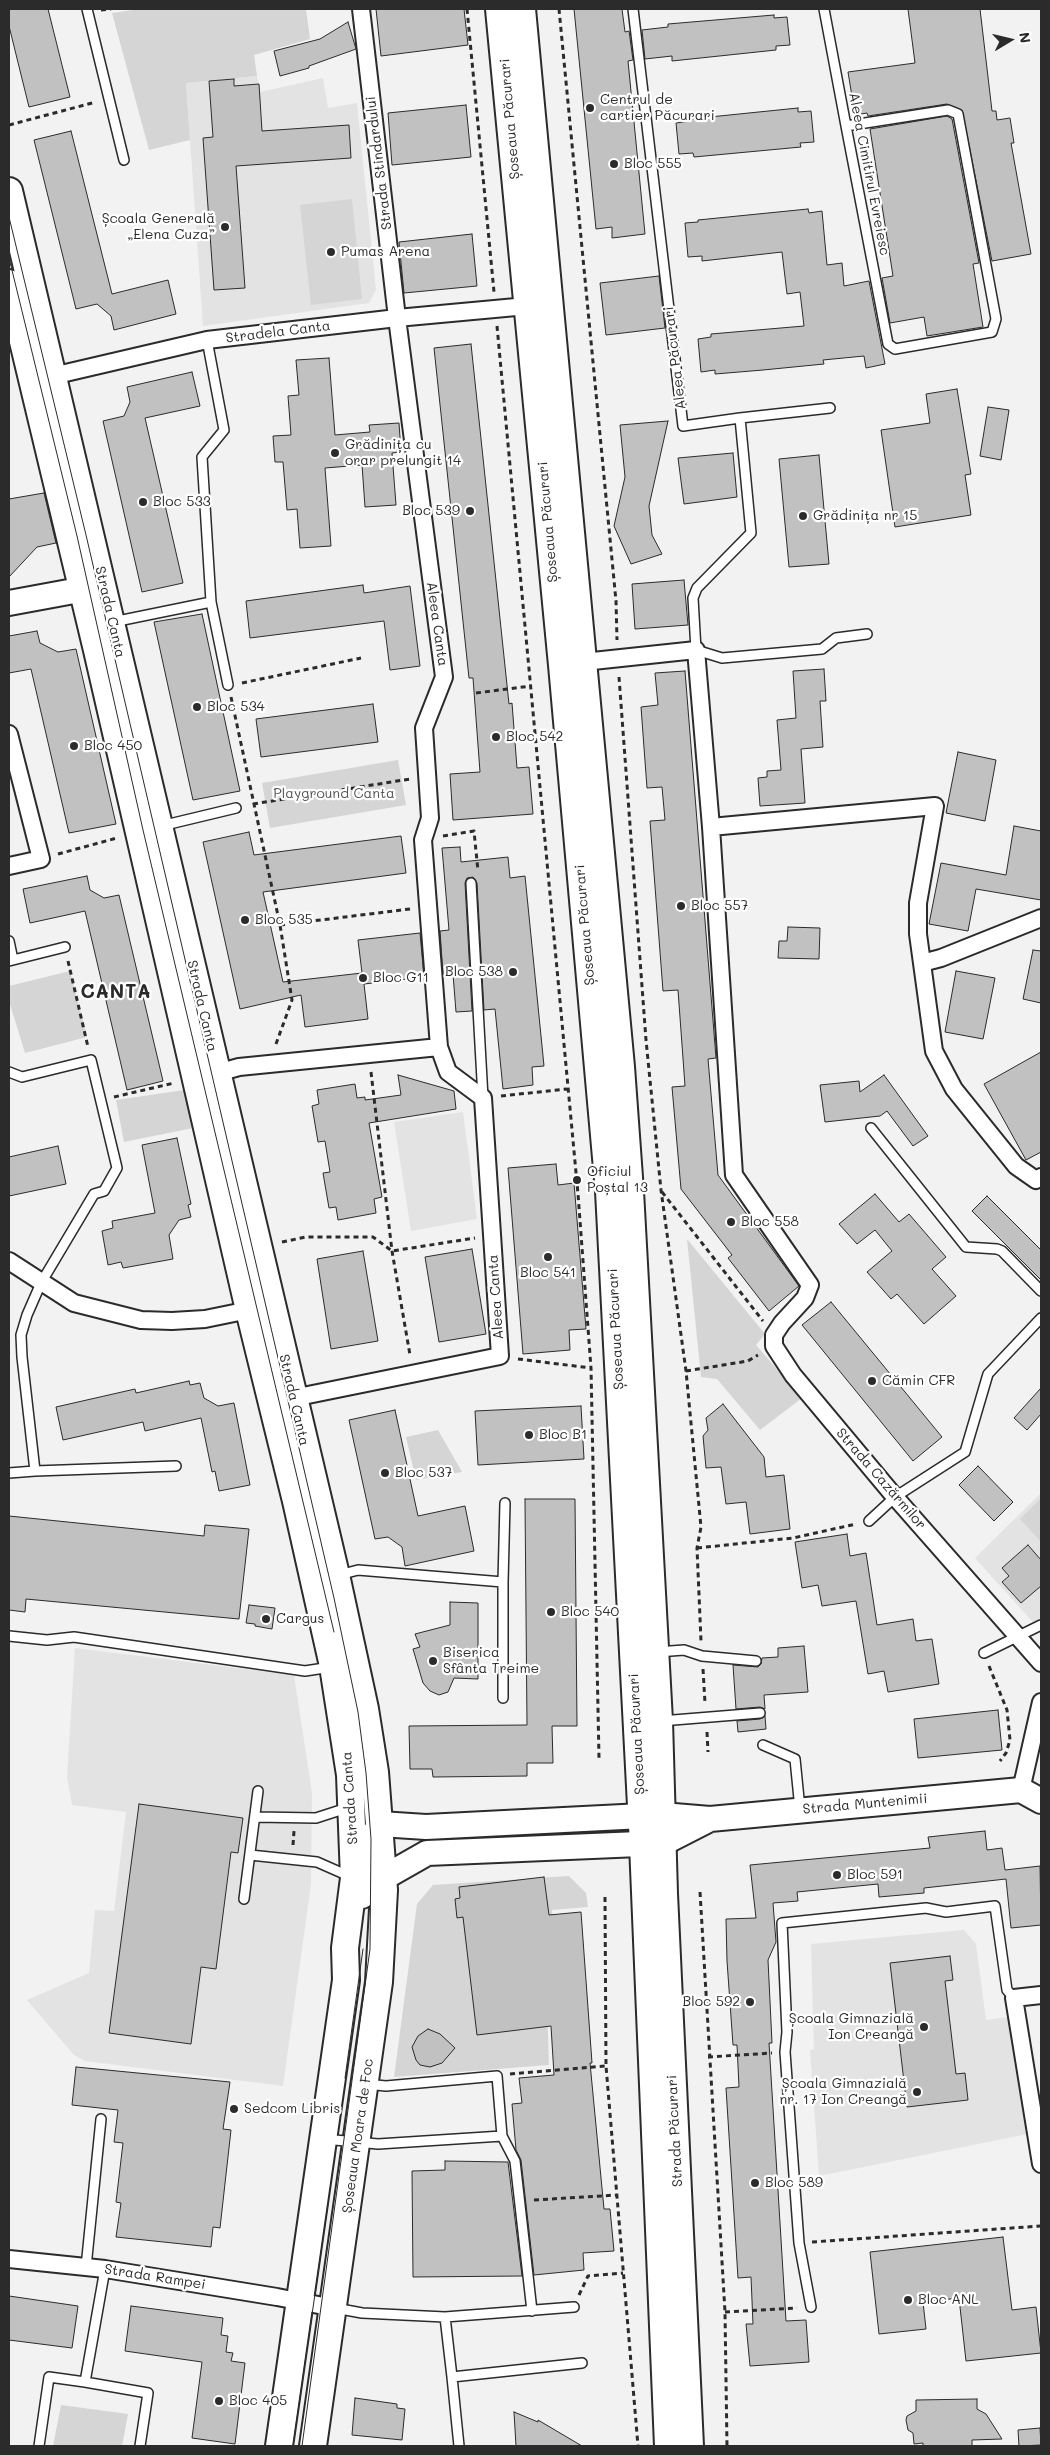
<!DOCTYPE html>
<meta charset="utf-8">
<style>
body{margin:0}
#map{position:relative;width:1050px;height:2455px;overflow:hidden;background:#f2f2f2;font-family:Mali,sans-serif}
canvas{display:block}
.frame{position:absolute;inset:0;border:10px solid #2b2b2b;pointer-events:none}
.north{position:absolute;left:985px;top:15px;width:50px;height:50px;-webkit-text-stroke:4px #fff;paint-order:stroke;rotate:81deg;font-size:14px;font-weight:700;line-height:20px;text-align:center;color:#2b2b2b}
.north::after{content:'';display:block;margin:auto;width:18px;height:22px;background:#2b2b2b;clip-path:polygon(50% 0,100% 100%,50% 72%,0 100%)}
</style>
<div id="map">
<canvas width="1050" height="2455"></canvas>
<div class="frame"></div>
<div class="north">N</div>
</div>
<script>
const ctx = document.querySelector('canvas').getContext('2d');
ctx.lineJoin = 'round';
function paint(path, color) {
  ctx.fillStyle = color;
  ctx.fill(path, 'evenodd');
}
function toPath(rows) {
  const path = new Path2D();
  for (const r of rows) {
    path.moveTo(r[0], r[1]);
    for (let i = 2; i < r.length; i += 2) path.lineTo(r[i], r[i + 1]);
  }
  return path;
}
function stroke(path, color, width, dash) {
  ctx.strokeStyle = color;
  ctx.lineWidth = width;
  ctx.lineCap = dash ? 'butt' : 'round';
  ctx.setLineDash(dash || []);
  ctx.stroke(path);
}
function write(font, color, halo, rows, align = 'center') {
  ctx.font = font + ' Mali,sans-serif';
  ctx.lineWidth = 4.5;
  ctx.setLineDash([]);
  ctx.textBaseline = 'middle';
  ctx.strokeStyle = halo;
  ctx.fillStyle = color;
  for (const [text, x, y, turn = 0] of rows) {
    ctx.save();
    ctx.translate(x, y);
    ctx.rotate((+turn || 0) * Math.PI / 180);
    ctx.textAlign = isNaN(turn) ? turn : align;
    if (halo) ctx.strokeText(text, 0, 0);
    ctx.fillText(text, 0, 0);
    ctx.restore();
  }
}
paint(toPath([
 [257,76,260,92,323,78,328,108,357,103,376,290,369,303,203,326,186,83],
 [463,1112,477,1219,411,1231,394,1122],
 [1041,1493,1041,1631,975,1558],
 [75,1648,294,1675,312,1793,311,1884,283,2086,85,2061,74,2055,27,2000,89,1973,95,1910,114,1911,126,1812,72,1805,67,1777],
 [964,1930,976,1944,986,2020,1007,2017,1010,2021,1028,2134,819,2176,810,2050,814,2049,811,1944]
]), '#e3e3e3');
paint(toPath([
 [141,9,306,9,310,39,254,55,257,76,186,83,190,140,149,150,112,13],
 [352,199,362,299,311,305,300,205],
 [398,760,406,805,270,828,262,783],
 [70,971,87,1037,25,1053,9,1001,9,986],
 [191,1089,198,1127,124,1142,116,1100],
 [687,1239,765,1334,756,1345,802,1398,760,1430,717,1379,701,1377],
 [438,1430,462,1472,416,1480,406,1437],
 [1041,1498,1041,1542,1020,1519],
 [569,1876,586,1893,588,1907,552,1910,557,1997,547,2004,549,2065,394,2077,417,1904,433,1885],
 [61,2405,128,2414,122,2446,53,2446]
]), '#d5d5d5');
const building = toPath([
 [9,9,48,9,70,97,29,107,9,26,9,9],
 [376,9,464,9,468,45,381,56,376,9],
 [574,9,622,9,625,32,629,31,633,60,628,61,645,234,612,238,612,227,596,229,574,9],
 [908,9,980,9,992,111,996,111,997,120,1010,118,1014,143,1011,143,1031,254,992,261,962,110,947,104,868,116,867,113,855,115,848,72,915,63,908,9],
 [774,15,774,18,787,17,790,45,776,46,776,50,672,61,672,56,645,59,642,30,668,27,668,24,774,15],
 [348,22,356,49,309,66,309,68,280,76,274,51,320,39,348,22],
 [234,79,234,86,259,84,262,131,349,125,351,158,236,166,245,288,214,290,203,138,213,137,209,81,234,79],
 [466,105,471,157,392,165,388,113,466,105],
 [798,108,798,112,811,111,814,142,800,143,801,147,694,157,693,153,679,154,676,123,690,121,690,119,798,108],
 [947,116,952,119,979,263,973,264,983,327,927,336,924,317,890,323,882,278,893,276,870,129,947,116],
 [71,131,112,294,168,280,176,314,114,330,111,316,97,304,76,309,34,140,71,131],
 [808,209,809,213,822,211,827,265,842,263,844,286,869,281,885,364,866,368,864,356,823,360,824,364,763,370,715,374,715,370,701,372,698,339,711,337,711,334,804,326,800,292,787,294,782,252,702,261,702,256,688,257,685,223,698,222,698,220,808,209],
 [472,234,477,286,404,293,399,242,472,234],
 [659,276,665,328,606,335,600,283,659,276],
 [471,344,509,704,512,703,517,768,529,767,533,814,453,820,450,774,480,772,473,678,469,678,434,348,471,344],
 [329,358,335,435,370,432,369,425,399,423,401,452,392,453,396,505,365,507,362,465,325,468,331,546,300,548,297,509,287,510,283,462,275,462,273,436,291,435,288,396,299,395,296,360,329,358],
 [192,372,200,406,145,418,183,583,142,592,103,421,124,416,130,402,127,387,192,372],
 [957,389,971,474,965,475,971,515,895,527,881,430,930,423,926,394,957,389],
 [988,407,1009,410,1001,460,980,456,988,407],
 [668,421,649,506,652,535,662,554,631,564,614,526,625,477,620,425,668,421],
 [733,453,737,497,684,504,678,458,733,453],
 [819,455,829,564,789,567,779,459,819,455],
 [44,493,56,543,37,547,9,577,9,499,44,493],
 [684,580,688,625,635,629,632,584,684,580],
 [363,585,364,593,410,586,420,666,390,670,384,621,250,638,246,601,363,585],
 [202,614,240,791,193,800,154,622,202,614],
 [37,631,40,643,58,652,76,649,116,824,69,833,31,669,9,673,9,636,37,631],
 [824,669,826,701,820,701,823,747,801,749,805,803,760,806,758,778,767,777,767,771,781,770,777,720,796,718,793,671,824,669],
 [685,671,716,1058,708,1059,718,1175,799,1286,769,1311,728,1258,732,1255,681,1189,672,1087,685,1086,678,990,663,991,650,821,665,820,662,787,647,788,641,707,658,705,655,673,685,671],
 [373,704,378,742,261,757,256,719,373,704],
 [958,752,996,760,985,821,946,813,958,752],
 [1014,826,1041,831,1041,900,976,889,968,931,929,924,941,863,1006,875,1014,826],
 [249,832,254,855,401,836,406,873,263,892,283,982,362,973,358,940,420,933,424,977,364,984,368,1019,305,1027,301,995,240,1009,203,842,249,832],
 [460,847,461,862,508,857,510,878,525,876,544,1066,532,1067,533,1085,503,1089,495,1009,484,1010,477,883,473,877,467,878,465,883,472,1011,456,1012,453,974,443,975,440,931,449,930,442,848,460,847],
 [87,876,90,890,104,898,119,895,163,1081,127,1090,85,911,30,923,23,889,87,876],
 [788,927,820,928,819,959,778,958,779,941,787,941,788,927],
 [1033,950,1041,951,1041,1003,1023,999,1033,950],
 [956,971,995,978,983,1039,945,1032,956,971],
 [1041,1052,1041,1152,1026,1160,984,1084,1041,1052],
 [398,1075,454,1091,456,1109,369,1123,382,1197,374,1199,376,1213,338,1220,336,1207,329,1208,323,1173,330,1172,325,1141,318,1142,312,1106,319,1104,317,1090,355,1084,357,1098,365,1097,365,1100,401,1095,398,1075],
 [884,1075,928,1136,913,1146,887,1111,880,1116,825,1122,820,1085,859,1081,860,1092,884,1075],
 [177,1138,191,1204,188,1205,191,1217,179,1220,169,1235,173,1259,123,1268,121,1262,108,1265,102,1231,113,1228,112,1221,155,1213,142,1145,177,1138],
 [58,1146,66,1184,9,1196,9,1157,58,1146],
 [556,1164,558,1185,574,1183,586,1329,569,1330,570,1350,523,1354,508,1168,556,1164],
 [875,1194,899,1222,909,1214,946,1257,932,1269,956,1296,924,1324,897,1294,891,1299,867,1272,892,1251,875,1230,857,1244,839,1224,875,1194],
 [987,1196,1041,1250,1041,1280,972,1211,987,1196],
 [472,1249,486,1334,439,1342,425,1257,472,1249],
 [363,1251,378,1341,331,1349,317,1259,363,1251],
 [831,1302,942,1437,913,1461,802,1325,831,1302],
 [189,1381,190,1385,200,1383,204,1398,218,1406,234,1403,250,1485,219,1491,215,1471,212,1472,201,1418,145,1431,143,1422,63,1440,56,1407,135,1389,136,1393,189,1381],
 [1041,1388,1041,1414,1027,1430,1014,1418,1041,1388],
 [723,1404,764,1457,766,1477,784,1475,790,1529,750,1534,746,1502,726,1504,721,1467,706,1468,703,1436,708,1430,706,1418,723,1404],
 [581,1406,584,1459,478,1465,475,1411,581,1406],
 [395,1410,418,1516,465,1506,474,1551,405,1566,402,1547,388,1537,375,1539,349,1420,395,1410],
 [978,1466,1013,1502,994,1521,959,1485,978,1466],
 [525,1499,575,1499,577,1726,552,1726,553,1763,527,1763,527,1776,433,1777,432,1769,410,1769,409,1726,527,1725,525,1499],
 [9,1516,204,1536,205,1525,249,1529,239,1619,26,1599,25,1612,9,1610,9,1516],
 [847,1534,850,1556,866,1553,877,1625,913,1619,916,1641,932,1639,939,1684,888,1692,884,1671,868,1674,856,1601,822,1606,818,1585,802,1588,795,1542,847,1534],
 [1028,1545,1041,1560,1041,1586,1021,1603,1002,1582,1009,1576,1002,1568,1028,1545],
 [450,1602,478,1603,478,1679,454,1678,448,1692,439,1695,430,1691,423,1683,413,1649,420,1647,415,1634,450,1625,450,1602],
 [249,1605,275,1608,272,1629,255,1626,255,1624,246,1623,249,1605],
 [804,1646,808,1692,764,1695,765,1709,760,1707,736,1709,733,1665,758,1667,761,1664,762,1658,778,1657,778,1648,804,1646],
 [998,1710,1002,1750,918,1758,914,1719,998,1710],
 [765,1716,766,1729,738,1732,737,1721,760,1719,765,1716],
 [139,1804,243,1818,238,1853,231,1852,216,1969,201,1967,191,2044,109,2033,139,1804],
 [985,1831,987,1850,1002,1848,1005,1870,1040,1866,1041,1925,1011,1928,1006,1879,924,1888,924,1893,879,1897,878,1884,797,1892,798,1901,773,1903,776,1942,768,1960,772,2043,769,2043,786,2321,806,2320,809,2362,750,2366,746,2324,753,2324,751,2277,738,2278,726,2088,739,2087,737,2045,733,2045,727,1961,726,1919,756,1918,750,1865,930,1848,928,1837,985,1831],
 [544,1877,549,1915,581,1912,592,2063,590,2063,604,2209,610,2209,614,2251,583,2253,584,2270,534,2275,521,2160,516,2150,512,2104,522,2103,519,2078,554,2075,551,2026,477,2035,463,1917,457,1918,455,1899,460,1898,459,1887,544,1877],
 [950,1956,953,1980,945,1981,956,2074,965,2073,968,2100,907,2107,890,1963,950,1956],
 [428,2029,440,2034,455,2048,442,2063,430,2067,420,2065,416,2060,412,2047,418,2036,428,2029],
 [76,2067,230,2082,223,2129,231,2130,220,2228,213,2227,211,2247,116,2237,121,2203,116,2202,123,2143,114,2142,118,2110,72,2105,76,2067],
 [445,2161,508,2162,522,2276,413,2277,412,2171,445,2170,445,2161],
 [1003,2237,1012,2310,1036,2307,1041,2353,966,2361,959,2298,923,2302,926,2329,879,2334,870,2252,1003,2237],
 [9,2296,78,2306,72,2348,9,2340,9,2296],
 [131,2306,223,2318,221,2335,228,2336,226,2352,233,2353,231,2361,245,2363,235,2444,192,2438,202,2362,125,2351,131,2306],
 [355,2398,397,2404,397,2408,405,2409,402,2440,352,2435,355,2398],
 [977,2399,977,2409,986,2414,1002,2439,972,2440,972,2446,923,2446,923,2443,914,2444,913,2433,908,2430,906,2420,907,2416,916,2411,916,2400,977,2399],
 [514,2412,538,2422,538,2420,582,2446,516,2446,514,2412],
 [1040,2428,1041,2445,1019,2446,1018,2430,1040,2428]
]);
paint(building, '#c1c1c1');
stroke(building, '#2b2b2b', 1);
const lane = toPath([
 [87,9,124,160],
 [633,9,683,426,740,418,751,533,697,588,693,598,696,650,722,658,822,649,836,638,867,634],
 [824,9,846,126,888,344,895,349,992,332,996,319,958,114,948,110,846,126],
 [740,418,830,408],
 [211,602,228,685],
 [113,622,211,602,202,457,224,430,207,340],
 [161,826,236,808],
 [471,883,483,1098],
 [9,941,13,960,9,961],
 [13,960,65,947],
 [9,1072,22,1077,91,1060,117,1168,104,1191,94,1194,41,1283,27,1315,21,1335,22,1357,35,1471,9,1473],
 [871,1128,966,1247,997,1249,1002,1251,1041,1291],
 [35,1471,176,1466],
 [869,1521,895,1497,965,1452,988,1374,1041,1318],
 [339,1575,358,1570,503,1582,503,1698],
 [503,1582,505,1503],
 [9,1636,47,1640,74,1637,305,1671,331,1667],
 [657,1652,684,1650,702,1656,756,1661],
 [984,1653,1041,1625],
 [661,1721,760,1713],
 [763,1745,795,1759,800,1809],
 [255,1817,316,1818,350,1807],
 [250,1855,317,1862,351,1877],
 [244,1899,258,1791],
 [366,2084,386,2086,497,2076,502,2136],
 [324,2139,378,2144,502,2136,515,2161,532,2311],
 [86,2267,101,2119],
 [811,2307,799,2243,785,2052,787,2032,782,1923,926,1908,946,1912,995,1906,1007,1990,1014,1998],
 [335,2308,362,2313,445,2317,574,2307],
 [445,2317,452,2377,582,2363],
 [452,2377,459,2446],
 [85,2382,148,2393,140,2446],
 [39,2446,49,2377,85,2382,105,2269]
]);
const street = toPath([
 [44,378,207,340,397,318,527,306],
 [574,663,696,650,711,827,734,1175,810,1285,805,1298,782,1323,774,1335,774,1346,793,1375,895,1497,1041,1663],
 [9,734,41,859,9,866],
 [711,827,935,806,918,903,918,934,934,1051,954,1089,1016,1166,1036,1180,1041,1177],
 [922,963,941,958,1041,918],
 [210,1075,239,1067,439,1047,423,840,430,818,424,728,444,677,397,318,361,9],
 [9,1261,74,1303,141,1320,172,1321,205,1319,249,1310],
 [293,1398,500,1356,483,1098,448,1072,439,1047],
 [1021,1790,1041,1702],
 [1041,1995,1014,1998,1041,2164],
 [9,2259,105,2269,277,2297,334,2308]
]);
const secondary = toPath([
 [9,603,101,586],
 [383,1878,427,1853,663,1843,710,1819],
 [362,1896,371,1839,380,1824,426,1827,662,1815,710,1819,1021,1790,1041,1801]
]);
const primary = toPath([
 [499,9,562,665,609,1191,643,1844,668,2446],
 [522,9,621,1067,630,1191,659,1721,664,1894,690,2446],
 [9,191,336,1575,365,1709,375,1772,384,1890,379,1982,313,2446],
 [9,283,97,650,249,1310,296,1501,333,1666,350,1775,354,1878,345,1948,346,1980,279,2446]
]);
stroke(lane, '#2b2b2b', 12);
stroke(street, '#2b2b2b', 20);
stroke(secondary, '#2b2b2b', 28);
stroke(primary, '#2b2b2b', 30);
stroke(toPath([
 [467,9,494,292],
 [559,9,616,601,617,640],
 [101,10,111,9],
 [9,125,96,102],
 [497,326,578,1194,591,1368,599,1758],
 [619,677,646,1040,661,1190,686,1371,701,1527,697,1548,701,1641],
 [242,683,361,658],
 [476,693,531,686],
 [231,697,280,925,292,1000,276,1044],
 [253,804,410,779],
 [443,836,474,831,478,871],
 [58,854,117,838],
 [280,925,410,909],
 [68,961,88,1047],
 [371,1072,392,1251,410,1355],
 [501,1096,567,1089],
 [114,1097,174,1083],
 [662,1192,763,1321],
 [282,1242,306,1237,373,1237,392,1251,475,1238],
 [518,1359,591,1368],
 [686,1371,748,1361,758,1355],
 [697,1548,793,1538,856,1524],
 [989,1666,1007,1710,1010,1740,1006,1753,1000,1761],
 [703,1669,705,1703],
 [707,1732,708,1752],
 [293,1845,294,1831],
 [700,1892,725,2312,727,2446],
 [605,1897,606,2066,638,2446],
 [708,2057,772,2053],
 [510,2074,606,2066],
 [534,2200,617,2195],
 [812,2242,1041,2226],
 [579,2295,588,2276,623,2273],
 [725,2312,797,2308]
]), '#2b2b2b', 3, [5, 4]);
stroke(lane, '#fff', 9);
stroke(street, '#fff', 16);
stroke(secondary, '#fff', 24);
stroke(primary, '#fff', 26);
stroke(toPath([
 [9,217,86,535,334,1598,358,1712,366,1773,371,1839,370,1949,302,2446],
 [9,258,77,536,143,830,334,1632],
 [345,2078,363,1949],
 [293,2446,328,2204]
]), '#2b2b2b', 1);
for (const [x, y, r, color] of [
 [590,108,5,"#2b2b2b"],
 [614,164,5,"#2b2b2b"],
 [225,227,5,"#2b2b2b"],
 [331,252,5,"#2b2b2b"],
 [335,453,5,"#2b2b2b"],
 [143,502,5,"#2b2b2b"],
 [470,511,5,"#2b2b2b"],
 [803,516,5,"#2b2b2b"],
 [197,707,5,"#2b2b2b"],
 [496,737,5,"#2b2b2b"],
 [74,746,5,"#2b2b2b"],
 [681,906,5,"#2b2b2b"],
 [245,920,5,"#2b2b2b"],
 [513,972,5,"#2b2b2b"],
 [363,978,5,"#2b2b2b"],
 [577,1180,5,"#2b2b2b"],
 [731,1222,5,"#2b2b2b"],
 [548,1257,5,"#2b2b2b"],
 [872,1381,5,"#2b2b2b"],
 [529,1435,5,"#2b2b2b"],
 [385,1473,5,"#2b2b2b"],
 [551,1612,5,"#2b2b2b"],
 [266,1619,5,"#2b2b2b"],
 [433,1661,5,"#2b2b2b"],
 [837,1875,5,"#2b2b2b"],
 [750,2002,5,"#2b2b2b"],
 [924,2027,5,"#2b2b2b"],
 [917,2092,5,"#2b2b2b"],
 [234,2109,5,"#2b2b2b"],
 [755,2183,5,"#2b2b2b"],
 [908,2300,5,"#2b2b2b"],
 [219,2401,5,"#2b2b2b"]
]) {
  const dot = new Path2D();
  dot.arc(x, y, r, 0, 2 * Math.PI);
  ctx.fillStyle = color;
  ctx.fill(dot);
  stroke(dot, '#fff', 2);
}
write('14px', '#2b2b2b', '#fff', [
 ["Centrul de",600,100],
 ["cartier Păcurari",600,116],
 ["Bloc 555",624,164],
 ["Școala Generală",215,219,"right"],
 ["„Elena Cuza”",215,235,"right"],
 ["Pumas Arena",341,252],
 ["Grădinița cu",345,445],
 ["orar prelungit 14",345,461],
 ["Bloc 533",153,502],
 ["Bloc 539",460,511,"right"],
 ["Grădinița nr 15",813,516],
 ["Bloc 534",207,707],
 ["Bloc 542",506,737],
 ["Bloc 450",84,746],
 ["Bloc 557",691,906],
 ["Bloc 535",255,920],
 ["Bloc 538",503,972,"right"],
 ["Bloc G11",373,978],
 ["Oficiul",587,1172],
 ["Poștal 13",587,1188],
 ["Bloc 558",741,1222],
 ["Bloc 541",548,1273,"center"],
 ["Cămin CFR",882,1381],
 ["Bloc B1",539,1435],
 ["Bloc 537",395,1473],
 ["Bloc 540",561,1612],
 ["Cargus",276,1619],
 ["Biserica",443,1653],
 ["Sfânta Treime",443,1669],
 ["Bloc 591",847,1875],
 ["Bloc 592",740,2002,"right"],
 ["Școala Gimnazială",914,2019,"right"],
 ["Ion Creangă",914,2035,"right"],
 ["Școala Gimnazială",907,2084,"right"],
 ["nr. 17 Ion Creangă",907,2100,"right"],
 ["Sedcom Libris",244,2109],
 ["Bloc 589",765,2183],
 ["Bloc ANL",918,2300],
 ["Bloc 405",229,2401]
], 'left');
write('14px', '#2b2b2b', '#fff', [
 ["Șoseaua Păcurari",510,119,-95],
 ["Strada Stindardului",379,163,-97],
 ["Aleea Cimitirul Evreiesc",869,174,79],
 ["Stradela Canta",278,332,-7],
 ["Aleea Păcurari",675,358,-97],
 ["Șoseaua Păcurari",548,522,-95],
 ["Strada Canta",110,612,77],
 ["Aleea Canta",437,624,82],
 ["Șoseaua Păcurari",585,925,-95],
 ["Strada Canta",202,1006,77],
 ["Aleea Canta",496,1297,-94],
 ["Șoseaua Păcurari",616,1329,-93],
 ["Strada Canta",294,1400,77],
 ["Strada Cazărmilor",881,1479,49],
 ["Șoseaua Păcurari",637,1734,-93],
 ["Strada Canta",350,1798,-94],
 ["Strada Muntenimii",865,1804,-5],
 ["Strada Păcurari",675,2131,-93],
 ["Șoseaua Moara de Foc",358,2136,-82],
 ["Strada Rampei",155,2277,9]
]);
write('14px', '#565656', '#fff', [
 ["Playground Canta",334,794]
]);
ctx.letterSpacing = '1px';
write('bold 19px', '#2b2b2b', '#fff', [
 ["CANTA",116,992]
]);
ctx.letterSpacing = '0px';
</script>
